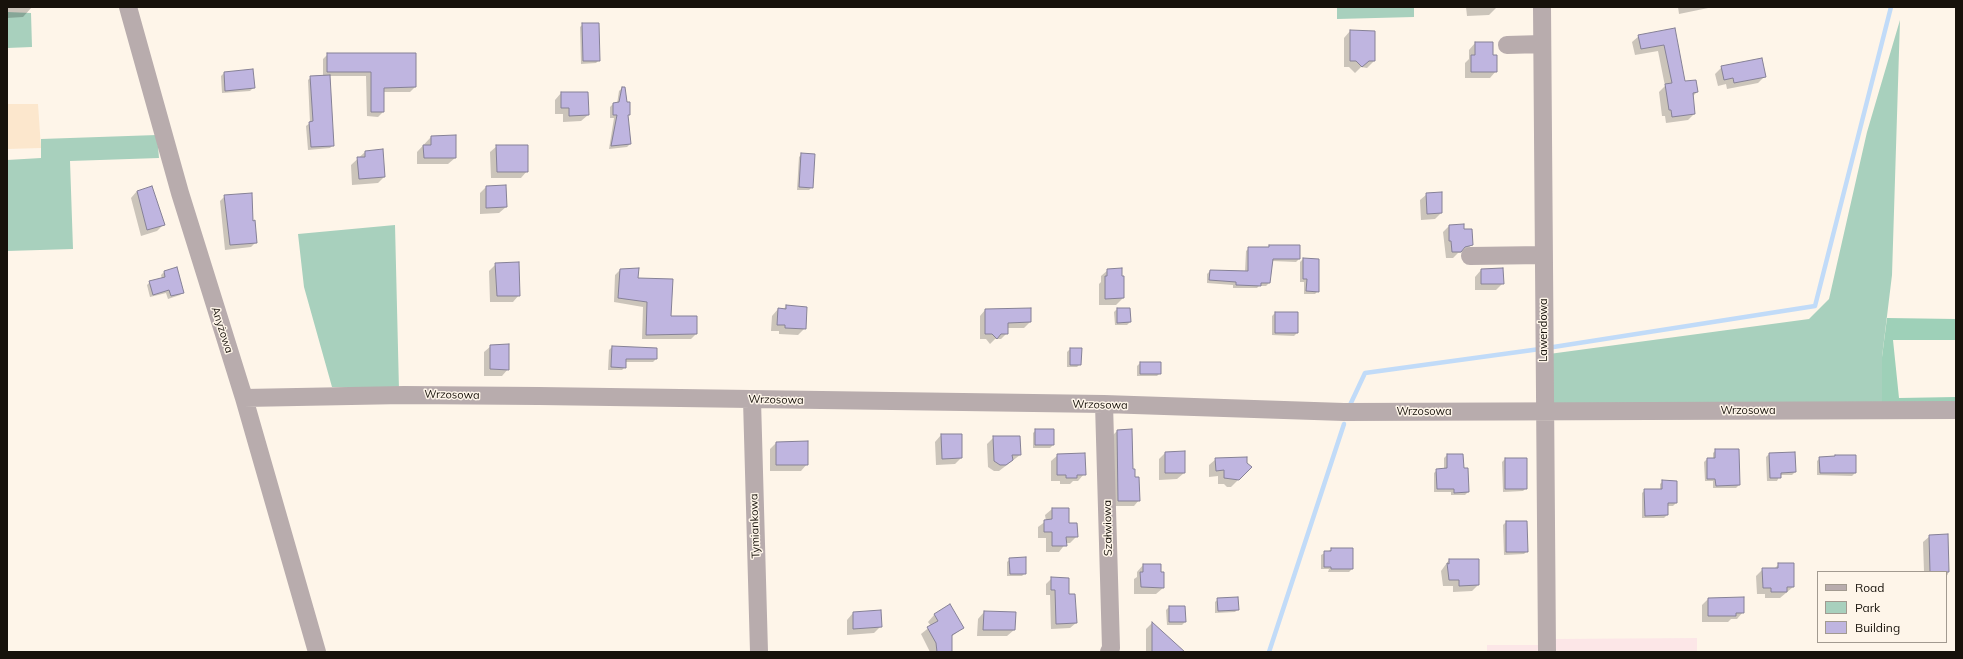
<!DOCTYPE html>
<meta charset="utf-8">
<style>
body{margin:0}
#map{position:relative;width:1963px;height:659px;overflow:hidden;background:#fef5e9;font-family:Mulish,sans-serif}
canvas{display:block}
.frame{position:absolute;inset:0;border:8px solid #17120b;pointer-events:none}
.legend{position:absolute;left:1817px;top:571px;width:130px;height:72px;box-sizing:border-box;background:#fef5e9;border:1px solid #a29a90;margin:0;padding:5px 7px;list-style:none;font-size:12px;color:#17120b}
.legend li{display:flex;align-items:center;gap:8px;height:20px}
.legend b{width:20px;border:1px solid #a29a90}
</style>
<div id="map">
<canvas width="1963" height="659"></canvas>
<div class="frame"></div>
<ul class="legend">
<li><b style="height:5px;background:#b8acad"></b>Road</li>
<li><b style="height:11px;background:#a8d0bd"></b>Park</li>
<li><b style="height:11px;background:#bfb5e0"></b>Building</li>
</ul>
</div>
<script>
const ctx = document.querySelector('canvas').getContext('2d');
ctx.lineJoin = 'round';
function paint(path, color) {
  ctx.fillStyle = color;
  ctx.fill(path, 'evenodd');
}
function toPath(rows) {
  const path = new Path2D();
  for (const r of rows) {
    path.moveTo(r[0], r[1]);
    for (let i = 2; i < r.length; i += 2) path.lineTo(r[i], r[i + 1]);
  }
  return path;
}
function stroke(path, color, width, dash) {
  ctx.strokeStyle = color;
  ctx.lineWidth = width;
  ctx.lineCap = dash ? 'butt' : 'round';
  ctx.setLineDash(dash || []);
  ctx.stroke(path);
}
function write(font, color, halo, rows, align = 'center') {
  ctx.font = font + ' Mulish,sans-serif';
  ctx.lineWidth = 3;
  ctx.setLineDash([]);
  ctx.textBaseline = 'middle';
  ctx.strokeStyle = halo;
  ctx.fillStyle = color;
  for (const [text, x, y, turn = 0] of rows) {
    ctx.save();
    ctx.translate(x, y);
    ctx.rotate((+turn || 0) * Math.PI / 180);
    ctx.textAlign = isNaN(turn) ? turn : align;
    if (halo) ctx.strokeText(text, 0, 0);
    ctx.fillText(text, 0, 0);
    ctx.restore();
  }
}
paint(toPath([
 [1697,638,1697,652,1554,652,1553,639],
 [1487,645,1542,645,1542,652,1487,652]
]), '#fce6e7');
paint(toPath([
 [7,104,38,104,41,148,7,149]
]), '#fce7cd');
paint(toPath([
 [1337,7,1414,7,1414,17,1337,19],
 [7,12,31,13,32,47,7,48],
 [1900,20,1892,275,1882,357,1882,406,1548,409,1549,354,1809,319,1829,299,1867,132],
 [157,135,159,158,70,161,73,249,7,251,7,160,41,158,41,139],
 [395,225,399,390,332,387,304,287,298,234]
]), '#a8d0bd');
paint(toPath([
 [1887,318,1956,319,1956,340,1893,340,1899,398,1956,397,1956,405,1882,406,1882,357]
]), '#9ed0b8');
paint(toPath([
 [7,7,32,7,23,17,7,18],
 [1466,7,1496,7,1496,8,1489,15,1467,16],
 [1678,7,1713,7,1679,14],
 [583,24,599,60,596,63,581,64,580,27],
 [1674,29,1684,82,1697,92,1692,97,1694,114,1688,120,1666,123,1665,116,1662,116,1659,92,1665,86,1658,51,1635,55,1632,42,1639,36],
 [1350,31,1374,32,1374,61,1367,68,1361,67,1355,73,1349,67,1344,67,1344,38],
 [1475,43,1492,56,1496,71,1490,78,1465,78,1465,63,1469,59,1469,50],
 [328,54,415,87,410,92,383,92,383,112,378,117,367,116,366,76,329,76,333,145,330,148,308,150,306,126,310,123,308,80,311,77,323,76,323,59],
 [1722,67,1765,76,1758,83,1727,89,1726,84,1718,86,1715,74],
 [252,70,253,88,250,91,222,93,221,76,224,73],
 [622,88,629,114,627,116,630,144,627,147,609,149,614,118,610,118,610,107,613,104,617,104,619,91],
 [561,93,588,115,581,121,563,122,563,114,555,114,555,100],
 [431,137,455,158,448,164,417,164,417,152],
 [497,146,527,171,521,178,491,178,490,152],
 [365,152,384,177,378,183,352,185,351,165],
 [802,154,812,187,809,190,797,190,799,157],
 [486,187,506,207,499,213,480,214,480,193],
 [137,191,164,224,157,231,141,236,131,198],
 [1427,194,1441,213,1435,219,1421,220,1420,200],
 [225,196,252,222,256,242,251,247,225,250,220,201],
 [1449,226,1463,230,1471,245,1465,252,1458,253,1453,258,1446,258,1443,232],
 [1270,246,1299,259,1296,262,1272,261,1269,283,1266,286,1259,286,1257,288,1233,288,1233,285,1207,283,1207,274,1210,271,1245,272,1246,251,1249,248,1267,248],
 [1303,259,1318,291,1315,294,1304,294,1304,282,1300,282,1300,262],
 [496,264,519,295,513,302,490,302,489,271],
 [620,270,637,278,670,317,696,334,691,339,642,339,643,307,614,302,615,275],
 [1108,270,1121,277,1123,298,1116,305,1099,305,1099,284,1101,282,1101,276],
 [1481,270,1503,283,1496,290,1475,290,1475,277],
 [164,272,183,292,180,295,168,299,166,293,150,297,147,285,150,282,162,279,161,275],
 [786,306,805,328,798,335,779,334,779,331,771,331,772,316,778,309,783,310],
 [1117,309,1130,322,1127,325,1115,325,1114,312],
 [985,310,1030,322,1024,328,1007,328,1007,333,1001,339,995,339,990,344,986,339,980,339,980,316],
 [1275,313,1297,333,1294,336,1272,335,1272,316],
 [491,346,508,369,502,376,484,376,484,352],
 [612,347,656,348,656,359,653,362,625,362,625,367,622,370,608,370,609,350],
 [1070,349,1080,364,1077,367,1067,367,1067,352],
 [1140,363,1160,373,1157,376,1137,376,1137,366],
 [1036,430,1053,445,1050,448,1033,448,1033,433],
 [1118,430,1134,478,1139,500,1134,506,1113,506,1112,436],
 [941,435,961,458,955,464,936,465,935,442],
 [994,437,1020,455,999,471,994,471,988,467,987,444],
 [776,443,807,464,801,471,770,471,770,449],
 [1716,450,1739,485,1736,488,1713,488,1713,481,1705,481,1704,462,1707,459,1713,459,1713,453],
 [1165,453,1184,473,1177,479,1159,480,1159,459],
 [1769,454,1795,472,1792,475,1780,475,1777,481,1767,481,1766,457],
 [1058,455,1084,474,1078,481,1073,481,1070,484,1060,484,1060,481,1051,481,1051,461],
 [1447,455,1463,469,1468,492,1465,495,1451,495,1451,492,1434,492,1434,473,1437,470,1444,470,1444,458],
 [1820,458,1855,473,1852,476,1817,475,1817,461],
 [1216,459,1246,463,1251,467,1231,487,1227,487,1224,484,1218,484,1218,476,1209,477,1209,465],
 [1505,459,1526,488,1523,491,1503,492,1502,462],
 [1663,481,1676,503,1673,506,1667,506,1667,515,1664,518,1642,518,1642,493,1645,490,1660,490,1660,484],
 [1052,509,1068,509,1068,524,1077,536,1070,543,1066,543,1059,552,1046,552,1046,538,1038,538,1038,527,1046,521,1045,515],
 [1506,522,1527,551,1524,554,1504,555,1503,525],
 [1948,535,1948,574,1946,577,1946,572,1924,572,1923,542,1930,536],
 [1332,549,1352,569,1349,572,1328,572,1329,569,1321,569,1321,555],
 [1010,559,1025,573,1022,576,1007,576,1007,562],
 [1449,560,1478,585,1472,591,1453,592,1453,586,1443,586,1441,571],
 [1779,564,1793,587,1780,598,1765,598,1765,594,1757,594,1756,576,1763,569,1774,569],
 [1143,565,1163,573,1163,588,1156,594,1134,594,1134,579,1137,577,1137,572],
 [1052,578,1068,595,1076,623,1070,628,1051,629,1050,595,1046,595,1046,584],
 [1218,599,1238,609,1235,612,1215,613,1215,602],
 [1708,599,1743,612,1737,619,1731,619,1728,622,1702,622,1702,605],
 [950,606,963,628,951,637,951,652,930,652,921,634,931,626,928,622,934,615],
 [1169,607,1184,607,1185,622,1182,625,1167,625,1166,610],
 [984,612,1014,630,1007,636,977,636,978,619],
 [853,613,881,626,874,633,847,635,847,620],
 [1152,623,1175,645,1175,652,1146,652,1146,629]
]), '#0003');
stroke(toPath([
 [1547,348,1815,306,1891,7],
 [1350,405,1365,373,1540,349],
 [1269,652,1344,424]
]), '#c1dbf8', 4.5);
const building = toPath([
 [582,23,599,23,600,61,583,61,582,23],
 [1675,28,1685,81,1696,80,1698,92,1693,93,1695,114,1672,117,1671,110,1669,110,1665,84,1672,83,1664,45,1641,49,1638,35,1675,28],
 [1350,30,1375,31,1375,61,1369,61,1362,67,1356,61,1350,61,1350,30],
 [1475,42,1493,42,1493,55,1497,55,1497,72,1471,72,1471,55,1475,55,1475,42],
 [327,53,416,53,416,87,384,88,384,112,371,112,371,72,327,72,327,53],
 [1762,58,1766,77,1734,83,1733,78,1724,80,1721,66,1762,58],
 [253,69,255,88,225,91,224,72,253,69],
 [330,75,334,146,311,147,309,122,313,121,310,76,330,75],
 [622,87,625,87,627,102,630,102,630,115,628,115,631,144,611,146,617,115,613,115,613,103,619,102,622,87],
 [561,92,588,92,589,115,569,116,569,108,561,108,561,92],
 [456,135,456,158,424,158,423,145,431,145,431,136,456,135],
 [496,145,528,145,528,172,497,172,496,145],
 [383,149,385,177,359,179,357,157,365,157,365,151,383,149],
 [801,153,815,154,813,188,799,187,801,153],
 [506,185,507,207,486,208,486,186,506,185],
 [152,186,165,225,147,230,137,191,152,186],
 [1442,192,1442,213,1427,214,1426,193,1442,192],
 [252,193,253,221,255,220,257,243,230,245,224,195,252,193],
 [1464,224,1464,229,1472,229,1473,245,1465,247,1461,252,1452,252,1451,241,1449,241,1449,225,1464,224],
 [1269,245,1300,245,1300,259,1273,259,1270,283,1261,283,1261,286,1236,285,1236,282,1209,280,1210,270,1248,271,1248,247,1269,247,1269,245],
 [1303,258,1319,259,1319,292,1306,291,1307,279,1303,279,1303,258],
 [519,262,520,296,497,296,495,263,519,262],
 [177,267,184,293,171,296,169,290,153,295,149,281,165,277,164,271,177,267],
 [639,268,638,278,673,279,671,316,697,316,697,334,646,335,647,302,618,298,620,269,639,268],
 [1122,268,1122,276,1124,276,1124,298,1105,299,1105,276,1107,276,1107,269,1122,268],
 [1503,268,1504,284,1481,284,1481,269,1503,268],
 [786,305,807,307,806,329,785,328,785,325,777,325,778,308,786,309,786,305],
 [1031,308,1031,322,1008,323,1008,334,1001,334,997,339,992,334,985,334,985,309,1031,308],
 [1117,308,1130,308,1131,322,1117,323,1117,308],
 [1275,312,1298,312,1298,333,1275,333,1275,312],
 [509,344,509,370,490,369,490,345,509,344],
 [612,346,657,348,657,359,626,359,626,368,611,367,612,346],
 [1070,348,1082,348,1081,365,1070,365,1070,348],
 [1140,362,1161,362,1161,374,1140,374,1140,362],
 [1035,429,1054,429,1054,445,1035,445,1035,429],
 [1132,429,1133,469,1135,469,1135,477,1139,477,1140,501,1118,501,1117,430,1132,429],
 [941,434,962,434,962,458,942,459,941,434],
 [993,436,1020,436,1021,455,1012,455,1013,460,1006,465,1000,465,994,461,993,436],
 [808,441,808,465,776,465,776,442,808,441],
 [1715,449,1739,449,1740,485,1716,486,1715,479,1707,479,1707,458,1715,458,1715,449],
 [1185,451,1185,473,1165,473,1165,452,1185,451],
 [1795,452,1796,472,1781,473,1781,478,1770,478,1769,453,1795,452],
 [1085,453,1086,475,1077,475,1077,478,1066,478,1066,475,1057,475,1057,454,1085,453],
 [1447,454,1463,454,1464,468,1468,468,1469,492,1454,493,1454,489,1437,489,1436,469,1447,468,1447,454],
 [1835,455,1856,455,1856,473,1820,473,1819,457,1835,456,1835,455],
 [1247,457,1247,463,1252,467,1239,480,1224,478,1224,470,1216,471,1215,458,1247,457],
 [1505,458,1527,458,1527,489,1505,489,1505,458],
 [1662,480,1677,481,1677,503,1668,503,1668,515,1645,516,1644,489,1662,489,1662,480],
 [1052,508,1069,508,1069,523,1077,523,1078,537,1066,537,1067,546,1052,546,1052,532,1044,532,1044,520,1052,519,1052,508],
 [1506,521,1527,521,1528,552,1506,552,1506,521],
 [1948,534,1949,572,1930,572,1929,535,1948,534],
 [1331,548,1353,548,1353,569,1331,569,1331,567,1324,567,1324,551,1331,551,1331,548],
 [1026,557,1026,574,1010,574,1009,558,1026,557],
 [1449,559,1479,559,1479,585,1459,586,1459,580,1449,580,1447,563,1449,564,1449,559],
 [1778,563,1794,563,1794,587,1787,587,1787,592,1771,592,1771,588,1763,588,1762,568,1778,568,1778,563],
 [1143,564,1161,564,1161,572,1164,572,1164,588,1141,587,1140,572,1143,572,1143,564],
 [1051,577,1069,578,1069,594,1075,594,1077,623,1056,624,1055,590,1051,590,1051,577],
 [1238,597,1239,610,1218,611,1217,598,1238,597],
 [1744,597,1744,613,1736,613,1736,616,1708,616,1708,598,1744,597],
 [950,604,964,628,952,635,952,652,937,652,936,643,927,627,938,621,934,614,950,604],
 [1169,606,1185,606,1186,622,1169,622,1169,606],
 [881,610,882,627,853,629,853,612,881,610],
 [984,611,1016,612,1015,630,983,630,984,611],
 [1152,622,1185,652,1152,652,1152,622]
]);
paint(building, '#bfb5e0');
stroke(building, '#868196', 1);
stroke(toPath([
 [128,7,180,193,244,398,317,652],
 [1542,7,1547,652],
 [1507,45,1542,44],
 [1470,256,1544,255],
 [244,398,404,395,539,396,1104,404,1344,412,1956,410],
 [752,400,759,652],
 [1104,404,1111,648,1109,652]
]), '#b8acad', 18);
write('11px', '#17120b', '#fef5e9', [
 ["Anyżowa",222,330,72],
 ["Lawendowa",1544,330,-90],
 ["Wrzosowa",452,395,1],
 ["Wrzosowa",776,400,1],
 ["Wrzosowa",1100,405,1],
 ["Wrzosowa",1748,411],
 ["Wrzosowa",1424,412],
 ["Tymiankowa",755,526,-92],
 ["Szałwiowa",1108,528,-91]
]);
</script>
